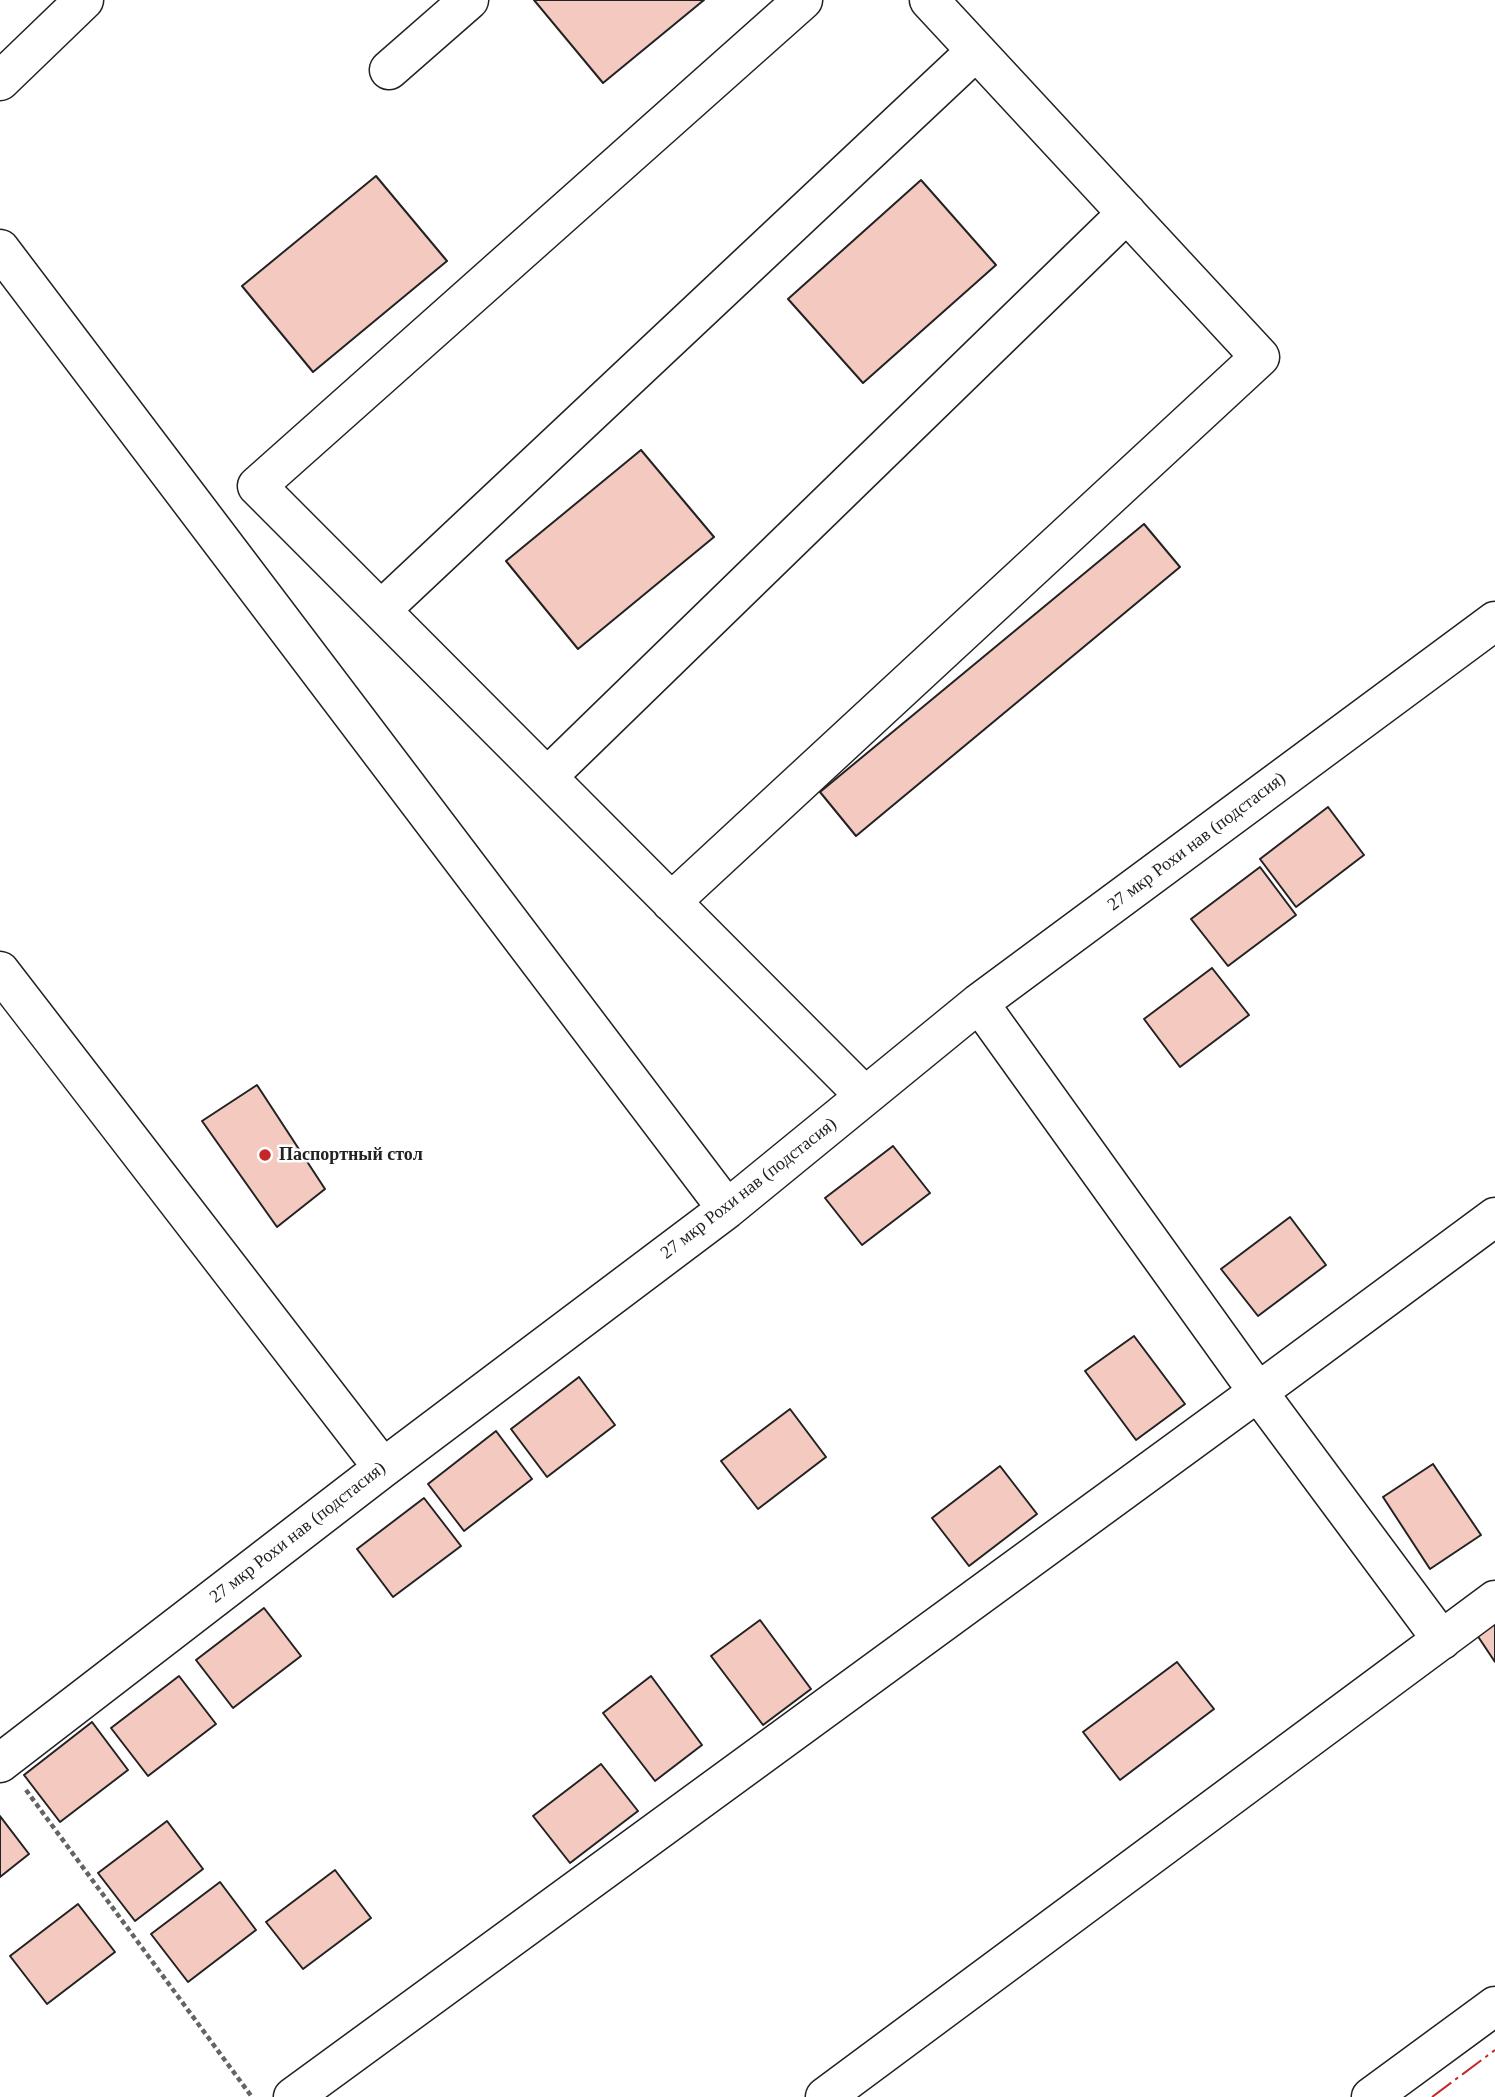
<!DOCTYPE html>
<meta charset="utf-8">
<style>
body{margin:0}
canvas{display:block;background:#fff}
</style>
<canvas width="1495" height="2097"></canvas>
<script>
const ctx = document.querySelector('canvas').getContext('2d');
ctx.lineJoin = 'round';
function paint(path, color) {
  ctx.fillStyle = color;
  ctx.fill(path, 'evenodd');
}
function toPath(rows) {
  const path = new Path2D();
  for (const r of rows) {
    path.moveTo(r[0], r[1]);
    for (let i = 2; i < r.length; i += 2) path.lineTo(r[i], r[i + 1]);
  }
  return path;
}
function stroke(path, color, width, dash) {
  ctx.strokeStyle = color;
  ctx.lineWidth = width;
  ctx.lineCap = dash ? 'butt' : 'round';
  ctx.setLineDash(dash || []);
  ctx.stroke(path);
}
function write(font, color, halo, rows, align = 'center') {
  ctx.font = font + ' "Times New Roman",serif';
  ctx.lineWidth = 5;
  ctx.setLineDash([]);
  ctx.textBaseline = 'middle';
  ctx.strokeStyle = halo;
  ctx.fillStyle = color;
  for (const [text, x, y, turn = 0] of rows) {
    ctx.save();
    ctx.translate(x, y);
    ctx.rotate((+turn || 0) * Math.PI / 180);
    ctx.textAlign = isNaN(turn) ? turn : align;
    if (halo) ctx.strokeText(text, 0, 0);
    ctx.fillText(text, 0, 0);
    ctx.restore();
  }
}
const building = toPath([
 [534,0,704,0,603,83,534,0],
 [376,176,447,261,313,372,242,286,376,176],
 [921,180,996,265,863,383,788,299,921,180],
 [641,450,714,537,578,649,506,561,641,450],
 [1144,524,1180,567,856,836,820,792,1144,524],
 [1328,807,1364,855,1296,907,1260,859,1328,807],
 [1260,867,1296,915,1228,966,1191,919,1260,867],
 [1212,968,1249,1015,1180,1067,1144,1019,1212,968],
 [257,1085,325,1189,277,1227,202,1121,257,1085],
 [893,1146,930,1193,862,1245,825,1198,893,1146],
 [1290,1217,1326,1265,1258,1316,1221,1269,1290,1217],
 [1134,1336,1185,1404,1136,1440,1085,1371,1134,1336],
 [579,1377,615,1425,547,1477,511,1429,579,1377],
 [790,1409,826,1457,758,1509,721,1461,790,1409],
 [496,1431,532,1479,464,1531,428,1484,496,1431],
 [1433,1464,1481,1535,1430,1569,1383,1497,1433,1464],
 [1000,1466,1037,1514,969,1566,932,1518,1000,1466],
 [424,1498,461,1546,393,1597,357,1549,424,1498],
 [264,1608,301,1656,233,1708,196,1660,264,1608],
 [1495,1618,1495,1662,1475,1632,1495,1618],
 [760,1620,811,1689,763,1725,711,1656,760,1620],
 [1177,1662,1214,1709,1120,1780,1083,1732,1177,1662],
 [179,1676,216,1724,148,1776,111,1728,179,1676],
 [651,1676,702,1745,655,1781,603,1713,651,1676],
 [92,1722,128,1770,60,1822,24,1775,92,1722],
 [601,1764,638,1811,570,1863,533,1816,601,1764],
 [0,1816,29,1854,0,1877,0,1816],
 [167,1821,203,1869,135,1921,98,1873,167,1821],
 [335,1870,371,1918,303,1969,266,1922,335,1870],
 [220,1882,256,1930,188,1982,151,1934,220,1882],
 [78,1904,115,1952,47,2004,10,1956,78,1904]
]);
paint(building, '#f3c9c0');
stroke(building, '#222', 2);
const minor = toPath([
 [803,0,257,486,865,1096],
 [389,70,469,0],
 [0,81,84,0],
 [0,249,727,1209],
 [381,610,976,51],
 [547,777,1127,213],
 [671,902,1260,357,929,0],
 [0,971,383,1468],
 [979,1003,1258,1392,1442,1640],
 [0,1763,383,1468,727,1209,979,1003,1495,621],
 [293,2097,1258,1392,1495,1217],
 [825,2097,1495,1600],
 [1371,2097,1495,2006]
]);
stroke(minor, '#222', 41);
stroke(toPath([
 [26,1790,252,2097]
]), '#646464', 4.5, [5, 3.5]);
stroke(minor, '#fff', 38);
stroke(toPath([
 [1432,2097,1495,2050]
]), '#c62828', 2, [24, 5, 3.5, 5]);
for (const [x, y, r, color] of [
 [265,1155,7,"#c62828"]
]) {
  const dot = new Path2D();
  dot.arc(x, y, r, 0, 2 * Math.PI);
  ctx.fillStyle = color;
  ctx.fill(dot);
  stroke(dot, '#fff', 2.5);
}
write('18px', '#222', '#fff', [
 ["27 мкр Рохи нав (подстасия)",1197,842,-37],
 ["27 мкр Рохи нав (подстасия)",749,1189,-38],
 ["27 мкр Рохи нав (подстасия)",298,1533,-38]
]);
write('bold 18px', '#222', '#fff', [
 ["Паспортный стол",279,1155]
], 'left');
</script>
